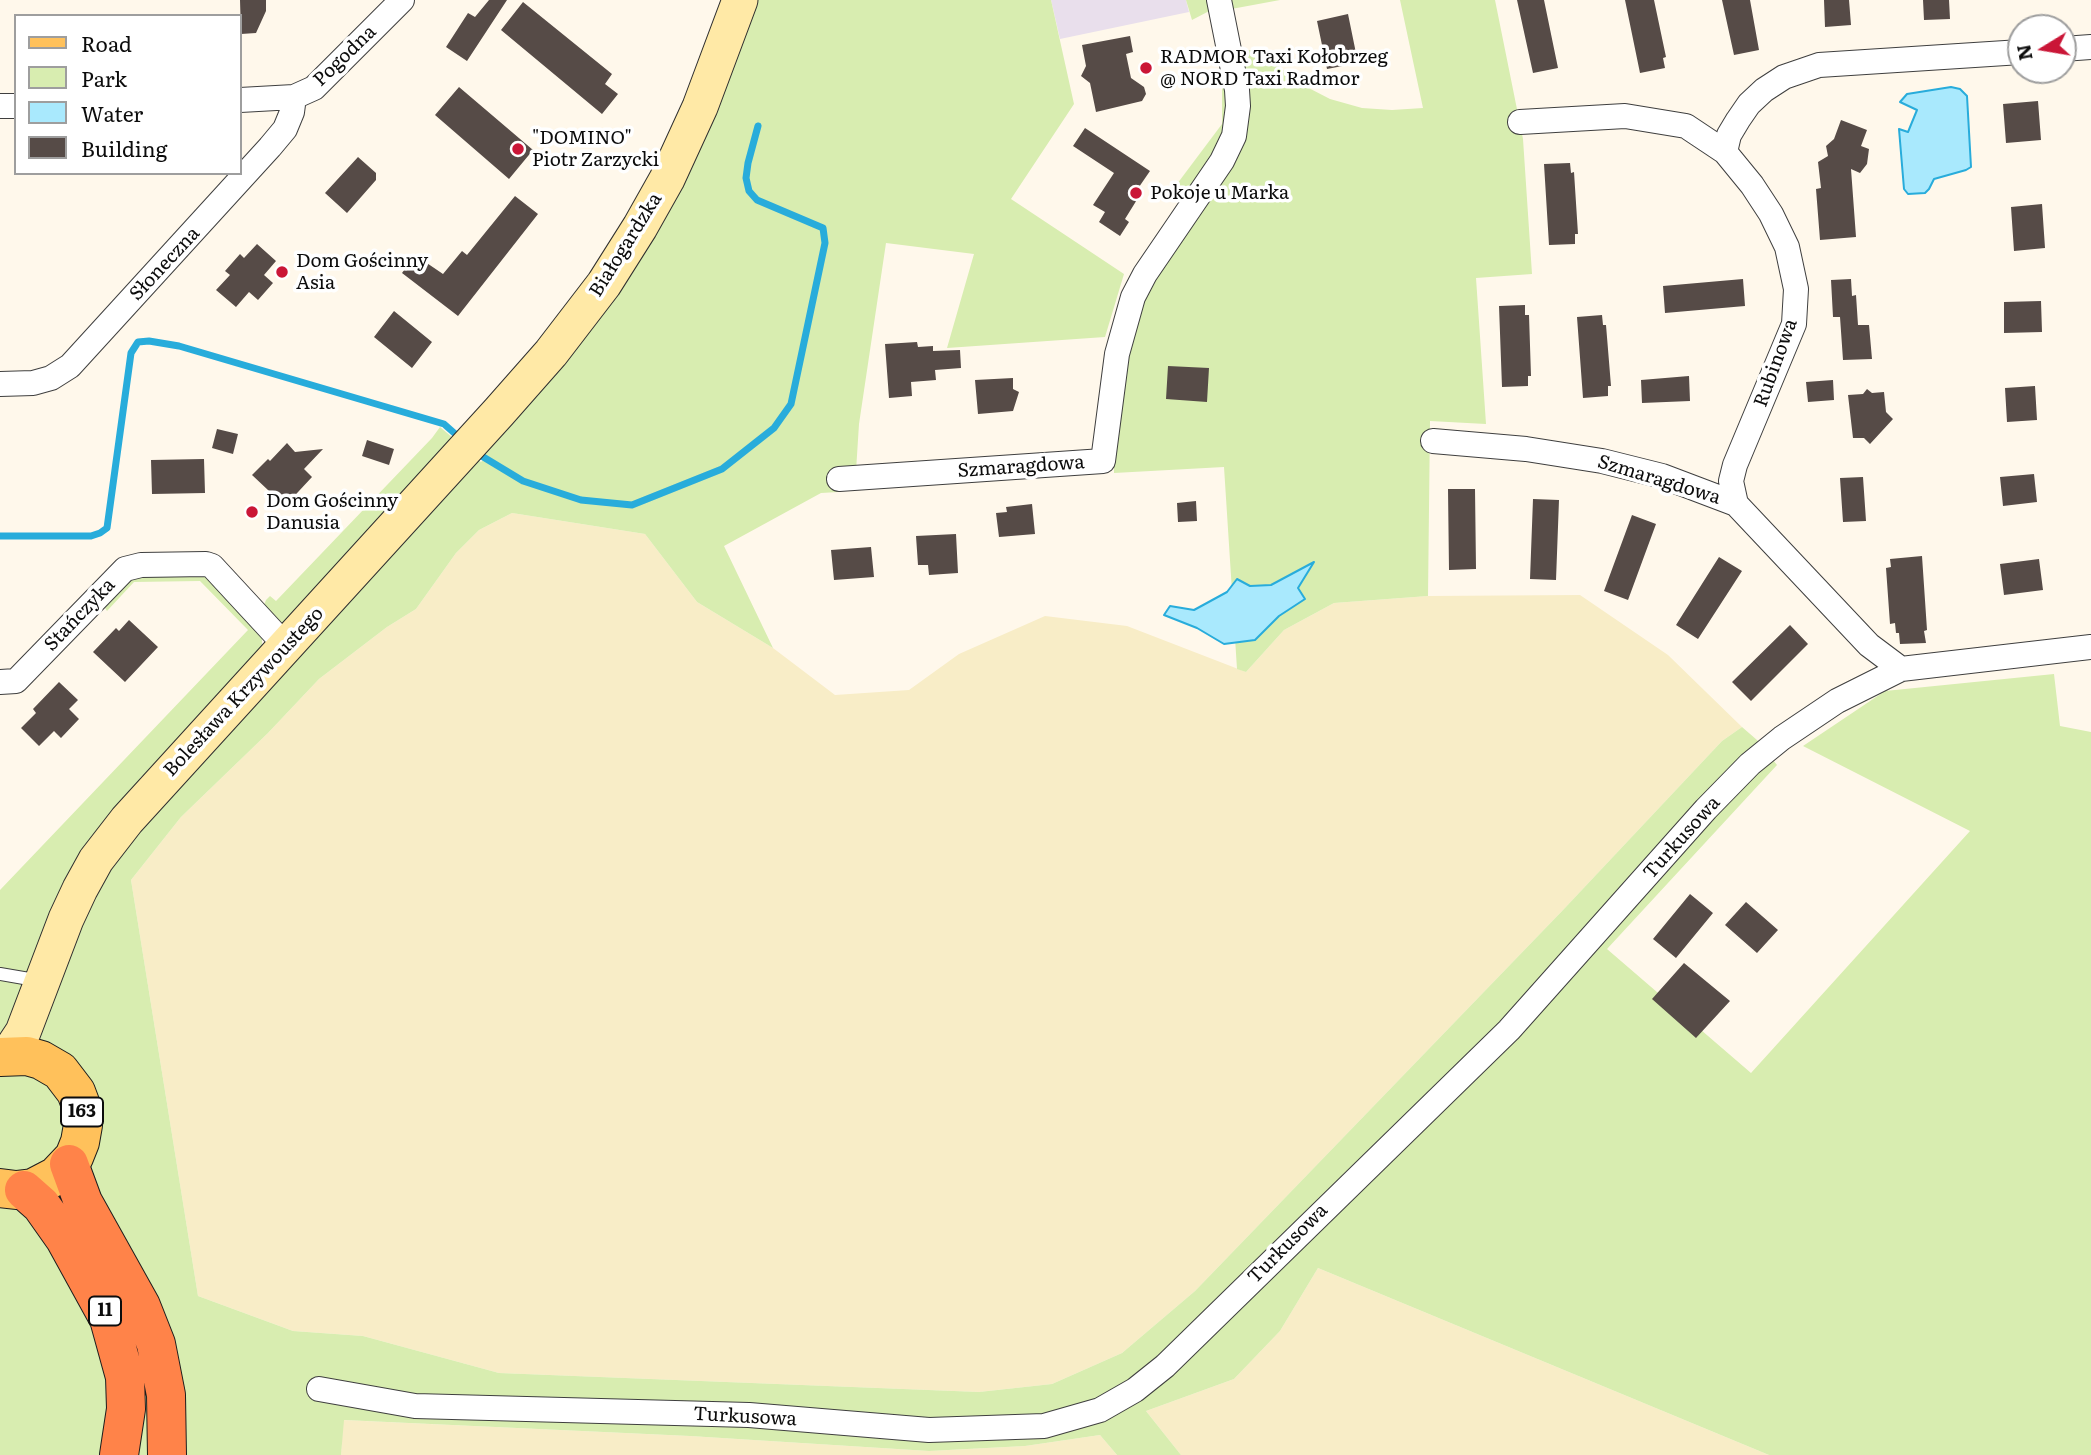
<!DOCTYPE html>
<meta charset="utf-8">
<style>
body{margin:0}
#map{position:relative;width:2091px;height:1455px;overflow:hidden;background:#fff8eb;font-family:Literata,serif}
canvas{display:block}
.legend{position:absolute;left:14px;top:14px;width:228px;height:161px;box-sizing:border-box;background:#fff;border:2px solid #9e9e9e;margin:0;padding:9px 12px;list-style:none;font-size:21px;color:#0c0c0c}
.legend li{display:flex;align-items:center;gap:14px;height:35px}
.legend b{width:35px;border:2px solid #9e9e9e}
.north{position:absolute;left:2007px;top:14px;width:70px;height:70px;box-sizing:border-box;background:#fff;border:2px solid #9e9e9e;border-radius:50%;rotate:259deg;font-size:19px;font-weight:700;line-height:28px;text-align:center;color:#0c0c0c}
.north::after{content:'';display:block;margin:auto;width:24px;height:32px;background:#ca1637;clip-path:polygon(50% 0,100% 100%,50% 72%,0 100%)}
</style>
<div id="map">
<canvas width="2091" height="1455"></canvas>
<ul class="legend">
<li><b style="height:9px;background:#ffc15b"></b>Road</li>
<li><b style="height:19px;background:#d8edb0"></b>Park</li>
<li><b style="height:19px;background:#a9e9fd"></b>Water</li>
<li><b style="height:19px;background:#564b47"></b>Building</li>
</ul>
<div class="north">N</div>
</div>
<script>
const ctx = document.querySelector('canvas').getContext('2d');
ctx.lineJoin = 'round';
function paint(path, color) {
  ctx.fillStyle = color;
  ctx.fill(path, 'evenodd');
}
function toPath(rows) {
  const path = new Path2D();
  for (const r of rows) {
    path.moveTo(r[0], r[1]);
    for (let i = 2; i < r.length; i += 2) path.lineTo(r[i], r[i + 1]);
  }
  return path;
}
function stroke(path, color, width, dash) {
  ctx.strokeStyle = color;
  ctx.lineWidth = width;
  ctx.lineCap = dash ? 'butt' : 'round';
  ctx.setLineDash(dash || []);
  ctx.stroke(path);
}
function write(font, color, halo, rows, align = 'center') {
  ctx.font = font + ' Literata,serif';
  ctx.lineWidth = 7;
  ctx.setLineDash([]);
  ctx.textBaseline = 'middle';
  ctx.strokeStyle = halo;
  ctx.fillStyle = color;
  for (const [text, x, y, turn = 0] of rows) {
    ctx.save();
    ctx.translate(x, y);
    ctx.rotate((+turn || 0) * Math.PI / 180);
    ctx.textAlign = isNaN(turn) ? turn : align;
    if (halo) ctx.strokeText(text, 0, 0);
    ctx.fillText(text, 0, 0);
    ctx.restore();
  }
}
paint(toPath([
 [1051,0,1186,0,1189,12,1060,39]
]), '#e9dfec');
paint(toPath([
 [512,513,645,534,697,602,773,648,835,695,909,690,959,654,1045,616,1127,626,1246,672,1284,630,1334,603,1428,596,1580,595,1668,655,1742,727,1722,741,1563,910,1195,1291,1122,1353,1052,1384,979,1392,499,1373,363,1336,293,1331,198,1296,131,880,181,817,268,733,319,679,387,627,416,609,456,553,479,530],
 [1318,1268,1769,1455,1181,1455,1146,1411,1234,1379,1280,1331],
 [343,1420,690,1436,929,1451,1025,1446,1100,1435,1117,1455,341,1455]
]), '#f8edc7');
paint(toPath([
 [751,0,1051,0,1074,104,1011,199,1124,274,1105,337,947,348,974,254,886,243,859,424,856,471,837,473,838,492,821,493,724,546,773,648,697,602,645,534,512,513,479,530,456,553,416,609,387,627,319,679,268,733,181,817,131,880,198,1296,293,1331,363,1336,499,1373,979,1392,1052,1384,1122,1353,1195,1291,1563,910,1722,741,1742,727,1757,740,1777,765,1607,949,1751,1073,1970,831,1803,746,1885,691,2054,674,2060,726,2091,732,2091,1455,1769,1455,1318,1268,1280,1331,1234,1379,1146,1411,1181,1455,1117,1455,1100,1435,1025,1446,929,1451,690,1436,344,1420,341,1455,0,1455,0,890,248,630,200,581,134,582,107,611,103,605,128,580,137,576,205,574,262,636,262,646,150,770,140,778,161,798,475,458,481,462,485,458,480,453,533,389],
 [1186,0,1213,0,1215,8,1192,20],
 [1224,0,1280,0,1226,10],
 [1400,0,1495,0,1523,139,1532,274,1476,278,1486,424,1430,421,1428,596,1334,603,1284,630,1246,672,1237,669,1224,467,1114,473,1114,450,1136,310,1226,167,1238,52,1263,48,1276,64,1301,84,1330,99,1362,108,1392,110,1423,108],
 [1222,82,1232,86,1231,122,1192,195,1174,188,1222,124],
 [440,427,453,438,284,624,278,624,264,605,266,600,270,596,276,601,432,438]
]), '#d8edb0');
const water = toPath([
 [1951,87,1960,89,1967,96,1971,167,1966,170,1934,179,1929,189,1925,193,1908,194,1904,189,1899,129,1908,132,1917,110,1900,102,1907,94,1951,87],
 [1314,562,1298,588,1305,599,1279,616,1255,640,1224,644,1197,628,1164,615,1170,606,1194,610,1227,592,1237,579,1250,586,1271,585,1314,562]
]);
paint(water, '#a9e9fd');
stroke(water, '#28acdb', 2);
stroke(toPath([
 [475,452,523,481,581,500,632,505,722,469,774,428,791,404,825,243,823,228,757,200,749,191,746,178,748,163,758,126],
 [0,536,91,536,100,533,107,528,131,353,138,342,149,341,179,346,444,424,461,439]
]), '#28acdb', 7);
paint(toPath([
 [240,0,266,0,266,11,256,33,241,34],
 [489,0,507,0,467,61,446,47,468,13,475,17],
 [1517,0,1544,0,1558,68,1533,73],
 [1625,0,1654,0,1666,57,1663,58,1665,68,1640,73],
 [1722,0,1750,0,1759,50,1734,55],
 [1824,0,1849,0,1851,25,1825,27],
 [1923,0,1949,0,1950,19,1924,20],
 [523,2,612,74,605,84,618,94,602,114,501,30],
 [1348,14,1358,63,1327,69,1317,21],
 [1130,36,1133,52,1126,54,1131,78,1144,87,1146,94,1142,101,1096,112,1090,83,1081,76,1086,66,1082,45],
 [459,87,533,150,509,179,435,115],
 [2038,101,2041,140,2006,143,2003,104],
 [1841,120,1867,130,1861,146,1869,149,1867,164,1860,173,1851,169,1856,237,1820,240,1816,189,1821,188,1818,162,1828,156,1826,146,1834,139],
 [1085,128,1150,171,1139,187,1143,190,1125,219,1129,222,1120,236,1099,222,1105,212,1093,205,1114,173,1073,146],
 [358,157,376,173,376,180,347,213,325,193],
 [1570,163,1571,173,1574,172,1578,234,1575,234,1575,244,1549,245,1544,164],
 [515,196,538,214,458,316,402,273,415,255,443,274,462,251,467,255],
 [2042,204,2045,248,2014,251,2011,207],
 [257,244,276,261,264,275,273,283,258,300,249,292,236,307,216,290,230,275,225,271,240,254,244,258],
 [1743,279,1745,306,1665,313,1663,286],
 [1851,279,1852,296,1856,295,1858,325,1869,325,1872,359,1843,360,1840,317,1833,317,1831,280],
 [2041,301,2042,332,2004,333,2004,302],
 [1525,305,1525,315,1529,315,1531,376,1528,376,1528,386,1502,387,1499,306],
 [394,311,432,342,412,368,374,337],
 [1602,315,1603,325,1606,325,1611,386,1608,386,1608,396,1583,398,1577,317],
 [917,342,918,347,933,346,933,351,960,350,961,368,935,370,936,380,911,382,912,396,889,398,885,344],
 [1168,366,1209,368,1207,402,1166,399],
 [1689,376,1690,401,1642,403,1641,380],
 [1013,378,1013,389,1019,392,1013,411,978,414,975,380],
 [1833,380,1834,400,1808,402,1806,382],
 [2035,386,2037,420,2007,422,2005,388],
 [1867,389,1872,393,1884,392,1886,412,1893,419,1870,444,1864,438,1853,438,1848,395,1863,394],
 [217,429,238,434,233,454,212,448],
 [367,440,394,449,389,465,362,456],
 [287,443,295,452,323,449,304,469,312,477,285,506,252,475,268,459,270,461],
 [204,459,205,493,152,494,151,460],
 [2034,474,2037,502,2003,506,2000,477],
 [1863,477,1866,521,1843,522,1840,478],
 [1448,489,1475,489,1476,569,1449,570],
 [1533,499,1559,500,1556,580,1530,579],
 [1196,501,1197,521,1178,522,1177,503],
 [1032,504,1035,534,999,537,996,513,1007,512,1006,507],
 [1632,515,1656,524,1628,600,1604,591],
 [956,534,958,573,929,575,928,565,918,565,916,536],
 [871,547,874,577,834,580,831,550],
 [1922,556,1927,630,1924,631,1926,643,1900,644,1899,633,1896,633,1895,623,1890,624,1886,568,1891,567,1890,559],
 [1719,557,1742,571,1698,639,1676,625],
 [2039,559,2043,590,2004,595,2000,564],
 [129,620,158,647,125,682,93,652,116,628,119,631],
 [1790,625,1808,644,1751,701,1732,682],
 [59,682,78,700,69,709,79,719,61,738,54,731,39,746,21,728,36,713,33,709],
 [1690,894,1713,913,1676,958,1653,939],
 [1746,902,1778,930,1757,953,1725,925],
 [1684,963,1730,1001,1696,1038,1652,999]
]), '#564b47');
const lane = toPath([
 [0,974,41,981]
]);
const street = toPath([
 [2063,49,2091,47],
 [240,100,294,97,314,88,402,0],
 [0,106,16,106],
 [1520,122,1625,116,1686,126,1725,152],
 [0,384,33,383,51,378,70,366,270,147,285,129,292,112,294,97],
 [1433,441,1526,449,1602,461,1662,476,1736,504,1869,645,1901,669],
 [839,479,1103,461,1117,354,1133,297,1145,274,1222,161,1234,136,1238,106,1237,90,1219,0],
 [1736,504,1731,481,1735,465,1794,324,1796,289,1787,247,1771,214,1752,185,1725,152,1729,135,1738,120,1749,104,1764,90,1784,77,1819,65,2021,52],
 [0,682,16,681,125,569,141,565,206,564,212,566,286,646],
 [319,1389,415,1406,749,1415,929,1430,1044,1426,1100,1410,1135,1390,1165,1366,1509,1030,1706,809,1750,764,1782,738,1837,701,1901,669,2091,647]
]);
const secondary = toPath([
 [7,1056,23,1032,66,919,80,889,96,860,127,820,499,412,551,353,604,284,640,227,667,179,700,107,740,0]
]);
const primary = toPath([
 [0,1057,27,1056,41,1060,60,1071,76,1092,82,1108,83,1125,80,1142,74,1157,56,1176,33,1188,16,1190,0,1188]
]);
const highway = toPath([
 [69,1164,83,1202,141,1306,156,1344,166,1395,167,1455],
 [24,1190,41,1205,65,1239,109,1319,125,1377,126,1409,119,1455]
]);
stroke(lane, '#3f3f3f', 14);
stroke(street, '#3f3f3f', 26);
stroke(secondary, '#2e2e2e', 37);
stroke(primary, '#1d1d1d', 40);
stroke(highway, '#1d1d1d', 40);
stroke(lane, '#fff', 12);
stroke(street, '#fff', 24);
stroke(secondary, '#ffe9a6', 35);
stroke(primary, '#ffc15b', 38);
stroke(highway, '#ff8349', 38);
for (const [x, y, r, color] of [
 [1146,68,7,"#ca1637"],
 [518,149,7,"#ca1637"],
 [1136,193,7,"#ca1637"],
 [282,272,7,"#ca1637"],
 [252,512,7,"#ca1637"]
]) {
  const dot = new Path2D();
  dot.arc(x, y, r, 0, 2 * Math.PI);
  ctx.fillStyle = color;
  ctx.fill(dot);
  stroke(dot, '#fff', 2.5);
}
for (const [x, y, w] of [
 [82,1112,42],
 [105,1311,32]
]) {
  const box = new Path2D();
  box.roundRect(x - w / 2, y - 14.5, w, 29, 5);
  ctx.fillStyle = '#fff';
  ctx.fill(box);
  stroke(box, '#0c0c0c', 2);
}
write('bold 18px', '#0c0c0c', null, [
 ["163",82,1112],
 ["11",105,1311]
]);
write('19px', '#0c0c0c', '#fff', [
 ["Pogodna",345,56,-44],
 ["Białogardzka",626,245,-58],
 ["Słoneczna",165,264,-47],
 ["Rubinowa",1776,363,-70],
 ["Szmaragdowa",1021,467,-4],
 ["Szmaragdowa",1659,480,17],
 ["Stańczyka",80,615,-46],
 ["Bolesława Krzywoustego",244,692,-47],
 ["Turkusowa",1682,838,-48],
 ["Turkusowa",1288,1244,-45],
 ["Turkusowa",745,1417,3]
]);
write('19px', '#0c0c0c', '#fff', [
 ["RADMOR Taxi Kołobrzeg",1160,57],
 ["@ NORD Taxi Radmor",1160,79],
 ["\"DOMINO\"",532,138],
 ["Piotr Zarzycki",532,160],
 ["Pokoje u Marka",1150,193],
 ["Dom Gościnny",296,261],
 ["Asia",296,283],
 ["Dom Gościnny",266,501],
 ["Danusia",266,523]
], 'left');
</script>
